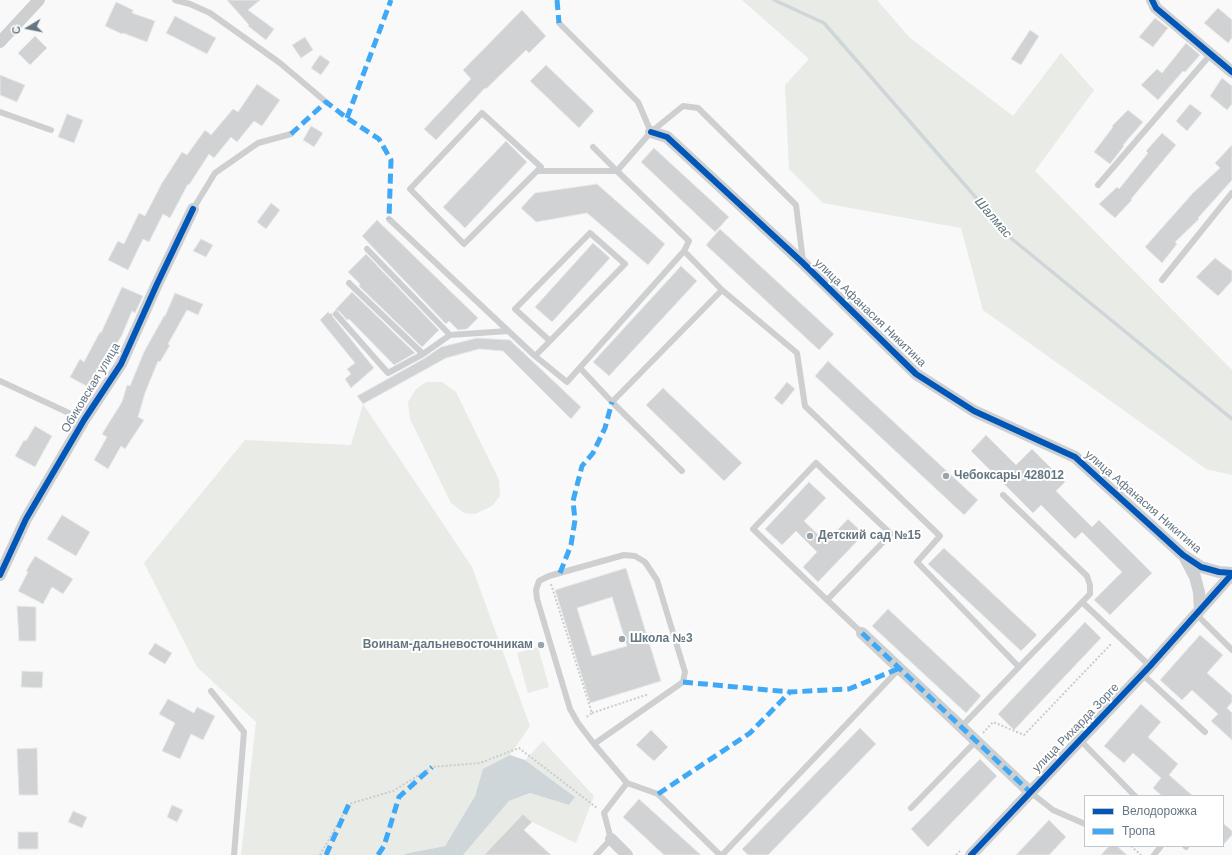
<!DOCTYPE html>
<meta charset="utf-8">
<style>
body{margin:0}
#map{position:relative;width:1232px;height:855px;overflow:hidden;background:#f9f9f9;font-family:Helvetica,sans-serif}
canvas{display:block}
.legend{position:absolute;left:1084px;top:795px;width:140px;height:52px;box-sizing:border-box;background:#fff;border:1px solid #c1c8cd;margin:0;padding:5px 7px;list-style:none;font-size:12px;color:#657683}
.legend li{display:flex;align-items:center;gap:8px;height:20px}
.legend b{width:20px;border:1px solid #c1c8cd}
.north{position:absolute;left:8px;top:8px;width:40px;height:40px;-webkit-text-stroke:3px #fff;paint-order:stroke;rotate:260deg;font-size:11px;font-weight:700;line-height:16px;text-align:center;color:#657683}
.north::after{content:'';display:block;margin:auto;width:14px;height:18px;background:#657683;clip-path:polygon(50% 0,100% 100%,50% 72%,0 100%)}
</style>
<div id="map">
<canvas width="1232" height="855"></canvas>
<ul class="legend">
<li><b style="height:5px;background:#0057b8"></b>Велодорожка</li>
<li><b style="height:5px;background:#3fa9f5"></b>Тропа</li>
</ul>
<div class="north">С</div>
</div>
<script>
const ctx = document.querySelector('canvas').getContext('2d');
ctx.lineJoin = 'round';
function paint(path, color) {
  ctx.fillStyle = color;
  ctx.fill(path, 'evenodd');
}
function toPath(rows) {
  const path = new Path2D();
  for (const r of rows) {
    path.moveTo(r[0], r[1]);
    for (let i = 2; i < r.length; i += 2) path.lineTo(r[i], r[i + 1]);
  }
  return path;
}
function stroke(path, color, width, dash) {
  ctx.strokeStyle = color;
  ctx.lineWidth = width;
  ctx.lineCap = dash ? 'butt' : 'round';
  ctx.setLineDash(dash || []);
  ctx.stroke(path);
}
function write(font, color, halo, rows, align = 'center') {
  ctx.font = font + ' Helvetica,sans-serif';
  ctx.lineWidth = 4;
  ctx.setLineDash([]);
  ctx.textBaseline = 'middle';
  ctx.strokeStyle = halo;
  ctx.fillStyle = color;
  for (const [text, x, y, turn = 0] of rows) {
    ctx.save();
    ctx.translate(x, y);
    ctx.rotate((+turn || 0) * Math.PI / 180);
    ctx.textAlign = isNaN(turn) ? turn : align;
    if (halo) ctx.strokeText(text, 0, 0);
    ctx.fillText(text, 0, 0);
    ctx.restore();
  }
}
paint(toPath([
 [742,0,877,0,909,37,1013,116,1061,53,1094,90,1035,171,1232,370,1232,475,1206,469,983,310,961,228,823,203,789,169,785,85,809,59],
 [426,382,442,382,456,392,499,480,500,496,492,506,475,514,464,513,451,503,410,419,408,402,416,389],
 [363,404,472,567,530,726,510,755,483,770,475,796,445,846,404,854,405,855,241,855,256,722,197,667,144,563,245,440,351,445],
 [538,647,549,687,528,693,517,653],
 [543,741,594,796,576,843,532,822,523,814,484,855,463,855,509,801,530,793,569,805,575,797,525,760]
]), '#e8ebe6');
paint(toPath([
 [510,755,525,760,575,797,569,805,530,793,509,801,463,855,405,855,404,854,445,846,475,796,483,769]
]), '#ced6d9');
stroke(toPath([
 [774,0,824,23,1012,239,1232,419]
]), '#ced6d9', 3.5);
const building = toPath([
 [227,0,260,0,248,10,274,29,266,40,248,26,249,25,227,0],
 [116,2,133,10,132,13,155,21,147,42,123,33,122,34,105,26,116,2],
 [1218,8,1232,20,1232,38,1228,43,1204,23,1218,8],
 [522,10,546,36,529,53,526,50,486,89,485,88,436,140,424,129,471,79,463,70,522,10],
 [175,16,216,38,207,54,166,33,175,16],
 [1155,18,1168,28,1153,47,1139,37,1155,18],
 [1030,30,1039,36,1021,65,1011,59,1030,30],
 [35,36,47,48,30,65,18,53,35,36],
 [305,37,313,50,301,58,292,45,305,37],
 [1186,43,1200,55,1185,72,1183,71,1158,100,1141,85,1157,69,1162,73,1186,43],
 [320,55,330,62,321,75,311,68,320,55],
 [546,65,594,111,579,128,530,81,546,65],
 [0,75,25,85,17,102,0,95,0,75],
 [1222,78,1232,86,1232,104,1227,110,1210,96,1222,78],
 [257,84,280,100,262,126,254,121,237,142,231,137,214,158,209,154,189,185,188,184,170,218,163,214,149,242,143,239,128,270,108,260,118,241,124,244,139,213,145,216,162,183,182,152,187,155,205,130,211,135,233,109,238,112,257,84],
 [1190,104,1202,113,1187,131,1176,121,1190,104],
 [1128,110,1143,122,1123,145,1124,146,1110,164,1094,152,1113,127,1112,126,1128,110],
 [67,114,83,120,74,143,58,137,67,114],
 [311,126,323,133,314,147,303,140,311,126],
 [1162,133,1176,145,1131,199,1132,200,1115,218,1099,204,1117,187,1119,189,1148,153,1146,151,1162,133],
 [506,141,527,162,465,228,443,207,506,141],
 [1232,145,1232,180,1198,218,1199,219,1175,242,1177,244,1162,263,1145,247,1193,193,1220,168,1215,163,1232,145],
 [654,148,729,217,715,232,641,162,654,148],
 [597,184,665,244,648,265,587,213,536,222,521,208,535,193,597,184],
 [271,203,280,210,266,229,257,222,271,203],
 [377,220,478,318,467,329,458,330,449,321,446,324,362,236,377,220],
 [720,229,834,334,819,350,706,245,720,229],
 [201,239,213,245,206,257,193,251,201,239],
 [593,243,610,258,552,322,535,307,593,243],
 [366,254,439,330,422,347,359,286,360,284,348,272,366,254],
 [1215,258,1232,271,1232,281,1218,296,1196,277,1215,258],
 [681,266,697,281,609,376,593,362,681,266],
 [122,287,143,296,135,313,132,311,122,335,109,357,107,356,90,388,70,377,80,359,84,362,100,332,101,333,122,287],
 [352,292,415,353,394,365,349,319,347,320,339,311,335,310,352,292],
 [175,293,203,304,198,315,187,310,168,344,170,345,160,362,158,361,145,393,138,417,144,420,125,449,121,446,108,469,94,460,107,437,102,434,122,402,127,385,130,386,144,352,164,316,165,316,175,293],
 [328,312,330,314,332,313,333,317,374,368,351,388,345,379,351,374,347,369,355,363,320,320,328,312],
 [477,338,510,340,581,407,571,419,503,351,479,349,446,358,363,404,357,396,425,358,441,347,477,338],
 [828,361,978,500,964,515,815,376,828,361],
 [787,382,795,389,782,405,774,398,787,382],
 [663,388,742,463,724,481,646,405,663,388],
 [35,426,52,436,35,467,15,456,24,440,26,441,35,426],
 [986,435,1016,465,1032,449,1065,482,1056,491,1092,527,1099,520,1152,573,1110,615,1094,600,1122,572,1082,532,1075,539,1041,505,1033,513,971,451,986,435],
 [809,482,826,498,804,521,826,542,848,519,864,534,818,582,803,567,817,552,796,531,782,545,765,529,809,482],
 [62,515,90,532,76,556,47,539,62,515],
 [944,548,1037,635,1021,651,928,564,944,548],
 [35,556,73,579,63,594,52,587,43,604,18,591,28,572,26,571,35,556],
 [626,568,661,681,590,703,555,590,626,568],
 [612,597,627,646,592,656,577,608,612,597],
 [17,606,36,607,36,641,19,641,17,606],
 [888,609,981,696,966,713,872,626,888,609],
 [1085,622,1101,638,1014,730,998,714,1085,622],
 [1200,635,1223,655,1207,673,1232,695,1232,702,1227,708,1232,713,1232,740,1211,721,1218,714,1192,690,1182,700,1160,680,1200,635],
 [155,643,172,653,165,664,148,654,155,643],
 [22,671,43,672,42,688,21,687,22,671],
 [168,699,194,713,197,707,215,716,203,740,191,734,180,759,162,751,175,723,159,714,168,699],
 [1141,704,1161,722,1148,737,1178,764,1169,775,1193,796,1162,796,1153,788,1161,778,1133,753,1124,763,1104,746,1141,704],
 [860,728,876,744,768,855,748,855,742,849,860,728],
 [651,730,668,747,654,761,636,745,651,730],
 [37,748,38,795,19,795,17,749,37,748],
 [980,759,997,776,928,847,911,829,980,759],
 [639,799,701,855,664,855,623,817,639,799],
 [172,805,183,810,177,822,167,817,172,805],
 [73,811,87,817,82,828,68,822,73,811],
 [523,814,532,822,524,830,551,855,484,855,523,814],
 [1049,820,1066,837,1049,855,1016,855,1049,820],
 [1223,823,1232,831,1232,835,1223,845,1223,823],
 [18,832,38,832,38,849,18,849,18,832],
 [1109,846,1117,846,1127,855,1101,855,1109,846]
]);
paint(building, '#d0d2d3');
stroke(building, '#e8e8e8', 1);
stroke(toPath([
 [551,584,592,713,585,718],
 [592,713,649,694],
 [983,733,993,722,1024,735,1112,643],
 [1131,846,1141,855],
 [320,855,349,804,393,791,432,767,480,763,519,748,597,808],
 [956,855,960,851]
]), '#cbcccd', 2, [2, 2]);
stroke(toPath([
 [175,0,190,4,210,13,280,63,326,102],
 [559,23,638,102,651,132],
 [0,112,51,130],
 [593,147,617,171],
 [537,171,541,167,482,113,410,189,464,244,537,171,617,171],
 [1098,185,1211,54],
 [193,209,215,173,258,143,291,134],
 [389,219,535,356,567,382,684,251],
 [367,249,450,335,508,331],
 [803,261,796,205,698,108,683,106,651,132,617,171,689,241,684,251,722,290,797,353,805,406,940,536,917,562,1019,667,961,727],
 [1162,280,1232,193],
 [349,283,423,354,450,335],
 [336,314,388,373,423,354],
 [535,356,550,341,625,264,590,233,515,309,550,341],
 [580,368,612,402,682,471],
 [0,381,84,420],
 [612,402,722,290],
 [1003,495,1087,576,1090,585,1090,594,1019,667],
 [827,600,891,534,816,463,753,529,827,600,862,633],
 [1082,602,1150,666],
 [1196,614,1232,650],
 [1142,674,1205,732],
 [211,691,244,732,234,855],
 [1080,740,1135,796],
 [594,744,683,682,685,672,657,580,645,562,635,556,624,555,549,576,539,581,536,590,537,599,570,709,578,723,594,744,627,783,604,813,611,839,596,855],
 [627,783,658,794,720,855],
 [1030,792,1053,810,1085,824],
 [911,808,976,741],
 [1185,846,1186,847],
 [722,855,900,668],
 [1154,855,1161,846]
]), '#cecfd0', 6);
stroke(toPath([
 [1152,0,1156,8,1232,72],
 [0,42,39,0],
 [651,132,667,137,803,263,916,374,974,411,1075,457,1183,555,1201,567,1219,572,1232,573],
 [1184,556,1195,577,1199,592,1200,610],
 [0,575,26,519,84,420,121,364,157,284,193,209],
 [862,633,1030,792],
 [611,839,627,855],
 [971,855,1150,666,1232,574]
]), '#cecfd0', 12);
stroke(toPath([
 [557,0,559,23],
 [347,118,391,0],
 [291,134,326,102,347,118,379,139,391,160,389,219],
 [560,573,571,545,575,520,573,501,582,466,593,453,605,428,612,402],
 [862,633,1030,792],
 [683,682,790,692],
 [658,794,750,733,790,692,849,689,900,668],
 [326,855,349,804],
 [378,855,384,846,399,797,432,767]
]), '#3fa9f5', 5, [10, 5]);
stroke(toPath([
 [1152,0,1156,8,1232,72],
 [651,132,667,137,803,263,916,374,974,411,1075,457,1183,555,1201,567,1219,572,1232,573],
 [0,575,26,519,84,420,121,364,157,284,193,209],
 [971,855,1150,666,1232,574]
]), '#0057b8', 6);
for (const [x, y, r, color] of [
 [946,476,4,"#99a4ac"],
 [810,536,4,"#99a4ac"],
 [622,639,4,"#99a4ac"],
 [541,645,4,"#99a4ac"]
]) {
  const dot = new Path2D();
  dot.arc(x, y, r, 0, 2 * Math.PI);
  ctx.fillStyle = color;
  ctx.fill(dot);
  stroke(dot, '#fff', 1.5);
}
write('12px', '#657683', '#fff', [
 ["улица Афанасия Никитина",870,313,44],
 ["Обиковская улица",91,388,-59],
 ["улица Афанасия Никитина",1143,502,41],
 ["улица Рихарда Зорге",1076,728,-46]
]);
write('bold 12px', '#657683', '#fff', [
 ["Чебоксары 428012",954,476],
 ["Детский сад №15",818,536],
 ["Школа №3",630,639],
 ["Воинам-дальневосточникам",533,645,"right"]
], 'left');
write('italic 13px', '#60757c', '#fff', [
 ["Шалмас",993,218,49]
]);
</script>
